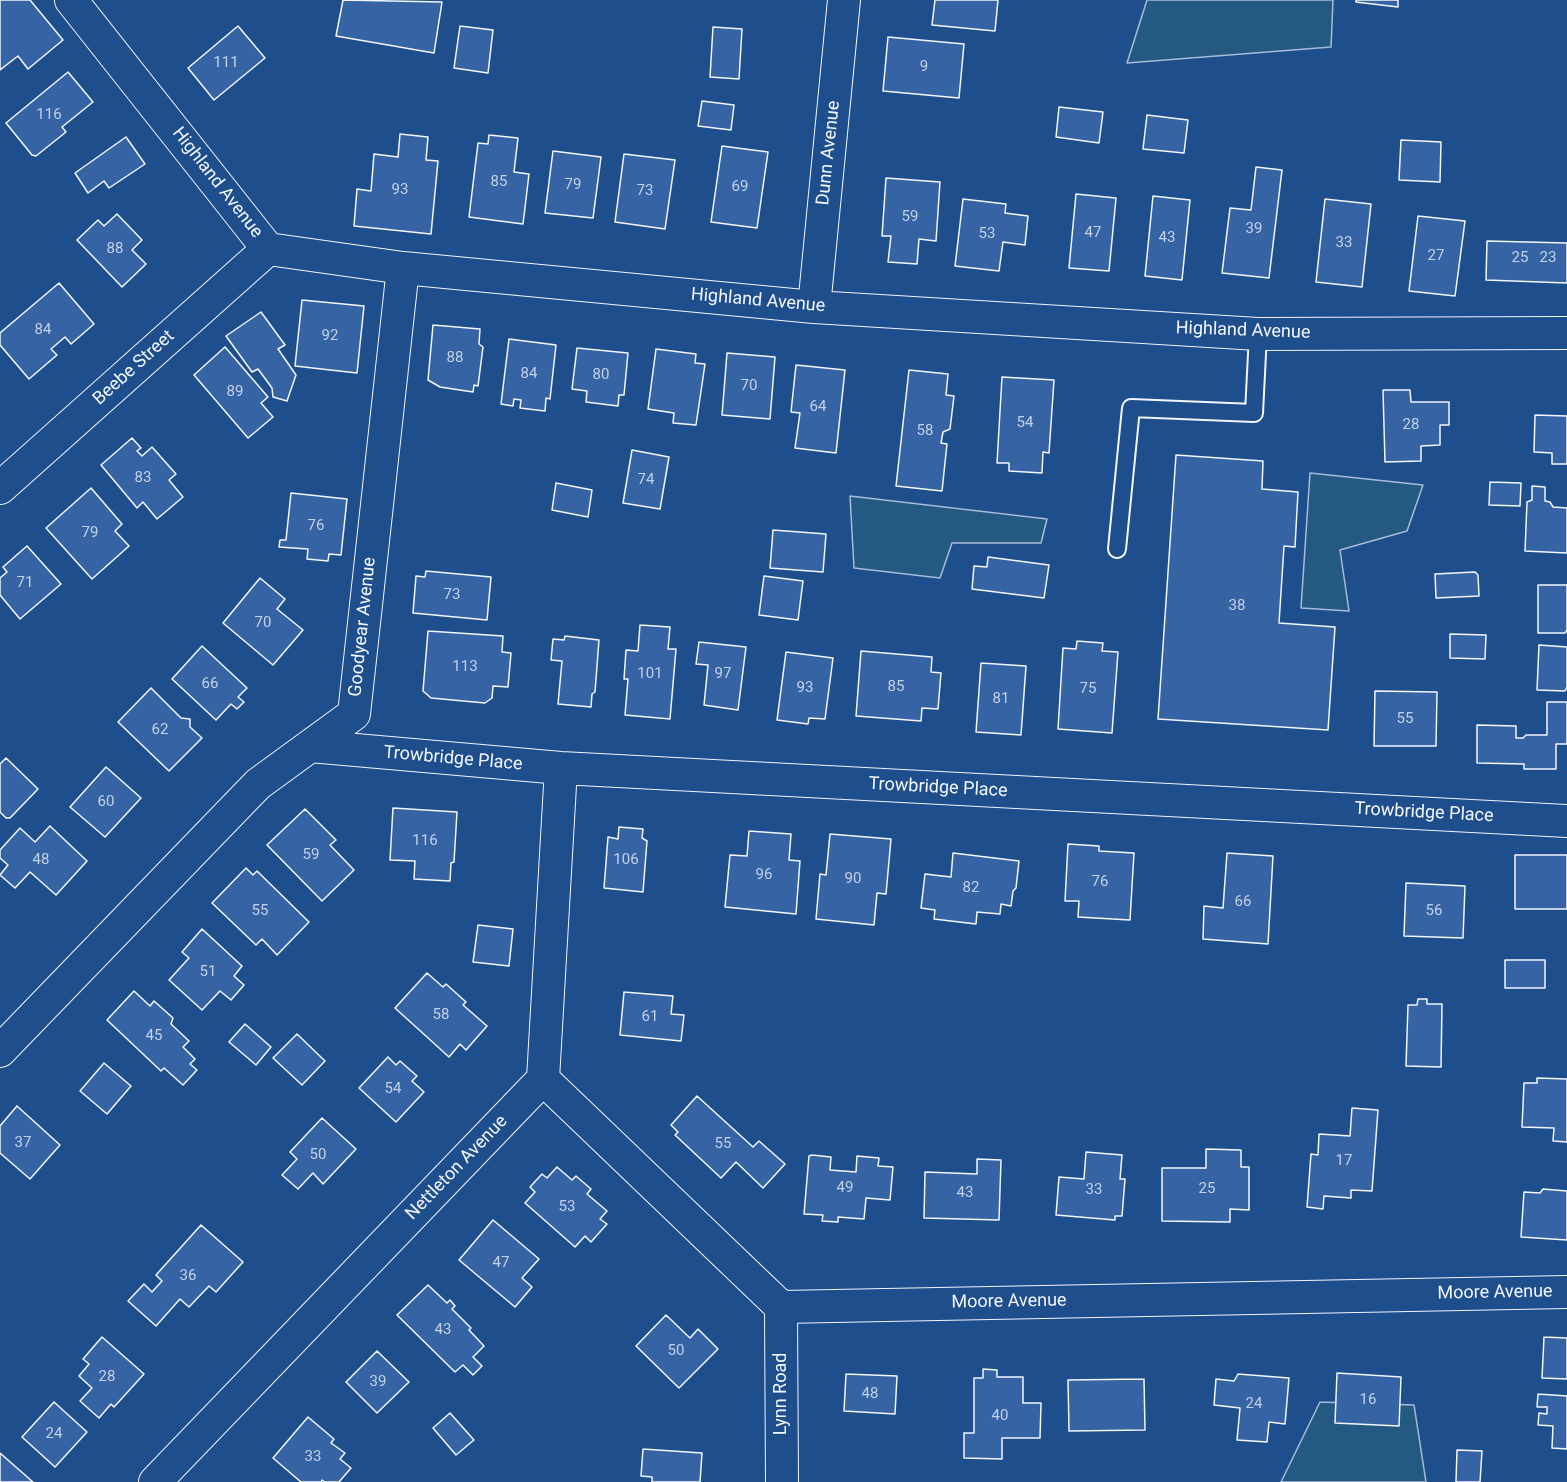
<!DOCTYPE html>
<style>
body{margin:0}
canvas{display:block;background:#1f4e8c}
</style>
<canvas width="1567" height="1482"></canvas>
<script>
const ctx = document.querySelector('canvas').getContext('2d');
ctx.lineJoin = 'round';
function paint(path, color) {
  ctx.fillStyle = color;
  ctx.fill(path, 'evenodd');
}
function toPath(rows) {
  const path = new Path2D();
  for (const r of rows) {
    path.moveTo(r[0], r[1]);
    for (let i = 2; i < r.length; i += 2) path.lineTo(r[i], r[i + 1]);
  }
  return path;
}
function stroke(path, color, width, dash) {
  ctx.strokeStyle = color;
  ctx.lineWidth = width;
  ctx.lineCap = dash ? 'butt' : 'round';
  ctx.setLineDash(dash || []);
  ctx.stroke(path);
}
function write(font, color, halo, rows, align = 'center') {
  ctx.font = font + ' Roboto,sans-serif';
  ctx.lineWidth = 4.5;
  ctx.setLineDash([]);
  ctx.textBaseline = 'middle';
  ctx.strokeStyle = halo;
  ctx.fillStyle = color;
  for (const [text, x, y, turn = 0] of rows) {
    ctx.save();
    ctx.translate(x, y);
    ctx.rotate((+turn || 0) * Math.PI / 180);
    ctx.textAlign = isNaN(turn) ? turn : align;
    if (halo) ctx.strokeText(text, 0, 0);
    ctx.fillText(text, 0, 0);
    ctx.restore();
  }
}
const green = toPath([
 [1147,0,1333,0,1331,47,1127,63,1147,0],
 [1310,473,1423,485,1407,531,1340,550,1349,611,1301,608,1310,473],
 [850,496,1047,519,1041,543,952,543,940,578,854,568,850,496],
 [1320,1402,1414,1405,1426,1482,1281,1482,1320,1402]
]);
paint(green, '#245a82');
stroke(green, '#a8bbd7', 1.5);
const building = toPath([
 [0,0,30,0,63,40,28,69,18,56,0,70,0,0],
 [343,0,442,2,434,53,336,36,343,0],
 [935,0,998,0,995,31,932,25,935,0],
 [1356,0,1398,0,1398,7,1356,2,1356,0],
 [238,26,265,58,214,100,188,68,238,26],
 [460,26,493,30,488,73,454,68,460,26],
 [713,27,742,29,739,79,710,77,713,27],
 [888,37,964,44,959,98,883,91,888,37],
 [68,72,93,102,62,127,66,132,36,156,32,155,6,123,68,72],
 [702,101,734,105,731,130,698,126,702,101],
 [1059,107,1103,112,1099,143,1056,137,1059,107],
 [1147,115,1188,120,1184,153,1143,149,1147,115],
 [400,134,428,137,426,160,438,161,431,234,354,226,357,189,371,191,374,154,398,157,400,134],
 [489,135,518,138,514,172,529,174,523,224,469,217,478,143,488,144,489,135],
 [126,137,145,164,109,188,104,181,88,193,75,173,126,137],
 [1401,140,1441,142,1440,182,1399,180,1401,140],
 [722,146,768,152,757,228,711,222,722,146],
 [553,151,601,157,593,218,545,213,553,151],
 [624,154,675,160,665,229,615,222,624,154],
 [1256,167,1282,170,1269,278,1222,273,1230,208,1251,210,1256,167],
 [886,178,940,182,936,241,919,239,917,264,888,262,891,236,882,236,886,178],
 [1076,194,1116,198,1109,271,1069,268,1076,194],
 [1153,196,1190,200,1182,280,1145,276,1153,196],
 [963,199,1006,204,1005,213,1028,216,1025,245,1003,242,999,271,955,266,963,199],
 [1325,199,1371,204,1362,287,1316,282,1325,199],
 [117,214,142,240,132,250,146,264,122,287,77,240,98,220,104,226,117,214],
 [1418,216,1465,221,1455,296,1409,291,1418,216],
 [1487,241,1567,243,1567,283,1486,280,1487,241],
 [59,283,94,324,71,344,65,337,51,349,57,355,29,379,0,345,0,333,59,283],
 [302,300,364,306,357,373,295,366,302,300],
 [261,312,285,345,278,349,296,375,287,401,273,397,272,388,258,369,252,372,226,336,261,312],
 [433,325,480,329,479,344,483,347,478,386,474,385,473,392,440,387,428,380,433,325],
 [509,339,556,345,550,399,546,398,545,411,520,408,521,400,514,399,513,406,501,404,509,339],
 [225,347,268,397,261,403,273,417,248,438,194,375,225,347],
 [577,348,628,353,624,395,619,395,618,406,586,402,587,391,572,389,577,348],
 [656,349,696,354,695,363,705,364,696,425,673,423,674,413,648,409,656,349],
 [727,353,775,357,770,419,722,415,727,353],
 [796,365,845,370,836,453,795,448,800,413,791,412,796,365],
 [909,370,948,374,946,395,954,396,950,429,943,432,941,443,947,444,942,491,896,486,909,370],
 [1002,377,1054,380,1049,453,1043,452,1042,473,1009,471,1009,463,997,463,1002,377],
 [1383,390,1410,390,1411,402,1449,402,1449,425,1440,425,1440,445,1421,446,1421,461,1385,462,1383,390],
 [1535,415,1567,416,1567,464,1552,464,1552,453,1534,452,1535,415],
 [132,438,141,448,137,451,142,456,152,447,176,474,169,480,183,497,157,519,143,502,137,508,101,465,132,438],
 [632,450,669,457,660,509,623,503,632,450],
 [1176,455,1263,461,1262,489,1298,492,1295,547,1284,546,1279,623,1335,627,1328,730,1158,719,1176,455],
 [1490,482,1521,483,1520,506,1489,505,1490,482],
 [556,483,592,490,588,517,552,510,556,483],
 [1532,486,1545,487,1545,501,1550,502,1553,507,1567,508,1567,553,1525,551,1527,502,1532,500,1532,486],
 [91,488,122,524,115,531,129,546,92,579,46,528,91,488],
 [291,493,347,499,341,555,329,554,328,561,307,559,308,549,279,547,280,540,286,540,291,493],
 [773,530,826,534,823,572,770,568,773,530],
 [27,546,61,584,20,619,0,595,0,578,7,572,3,567,27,546],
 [988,557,1049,565,1044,598,972,589,974,566,987,567,988,557],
 [426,571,491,577,487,620,413,613,416,576,425,577,426,571],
 [1475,572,1478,575,1479,596,1436,598,1435,574,1475,572],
 [764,576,803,581,798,620,759,615,764,576],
 [260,578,285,599,277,609,303,630,273,665,223,623,260,578],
 [1538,585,1567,585,1567,630,1565,633,1538,633,1538,585],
 [640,625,670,627,668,649,676,649,670,719,625,715,628,679,624,679,626,650,638,651,640,625],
 [428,631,503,636,502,652,511,653,508,687,493,686,492,698,485,703,431,698,423,691,428,631],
 [1450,634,1486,635,1485,659,1450,658,1450,634],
 [565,636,599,640,595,692,592,694,591,707,558,704,562,661,551,660,553,639,564,640,565,636],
 [1077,641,1103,643,1102,651,1118,652,1112,733,1058,729,1063,648,1076,649,1077,641],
 [699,642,746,647,738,710,704,705,708,665,696,664,699,642],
 [1539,645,1567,647,1567,687,1565,691,1537,690,1539,645],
 [202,646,247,688,238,697,244,702,237,709,231,704,216,720,172,679,202,646],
 [861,651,932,657,931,672,941,673,938,709,922,708,921,721,856,716,861,651],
 [786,652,833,658,825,719,809,718,808,724,777,720,786,652],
 [981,663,1026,666,1021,735,976,732,981,663],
 [151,688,181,718,190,719,190,727,202,738,169,771,118,722,151,688],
 [1375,691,1437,692,1436,746,1374,746,1375,691],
 [1547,702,1567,702,1567,744,1556,744,1556,769,1524,769,1524,764,1477,763,1477,725,1516,726,1516,738,1523,738,1526,735,1547,735,1547,702],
 [6,758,38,789,10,818,6,818,0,812,0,764,6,758],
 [106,767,141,798,105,837,70,807,106,767],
 [393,808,457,812,454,862,451,863,450,881,414,879,415,861,390,860,393,808],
 [305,809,336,840,330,845,354,870,322,901,267,845,305,809],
 [50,826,87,861,56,895,30,872,15,888,0,875,8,865,0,858,0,850,20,828,35,842,50,826],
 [619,827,643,829,642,838,647,841,643,892,604,888,608,837,618,839,619,827],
 [749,831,791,834,789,860,800,861,796,914,725,907,730,855,747,856,749,831],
 [830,834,891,839,886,894,877,893,874,925,816,919,820,874,826,875,830,834],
 [1068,844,1099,846,1099,851,1134,853,1130,920,1078,917,1079,901,1065,901,1068,844],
 [953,853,1019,861,1016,888,1013,891,1011,906,1001,904,1000,914,977,912,976,924,934,919,935,910,921,908,925,874,951,877,953,853],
 [1227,853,1273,856,1268,944,1203,939,1204,906,1223,908,1227,853],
 [1515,855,1567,855,1567,909,1515,909,1515,855],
 [246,868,253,875,257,871,309,922,277,955,262,939,256,945,212,903,246,868],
 [1406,883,1465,886,1463,938,1404,936,1406,883],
 [478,925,513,929,509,966,473,962,478,925],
 [202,929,242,966,234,976,244,985,231,1000,220,991,202,1010,169,980,189,958,182,952,202,929],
 [1505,960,1545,960,1545,988,1505,988,1505,960],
 [427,973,443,987,446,984,466,1002,463,1005,487,1026,466,1050,460,1044,449,1057,395,1008,427,973],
 [134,991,150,1006,154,1001,173,1018,171,1024,189,1041,183,1047,195,1059,190,1064,197,1070,183,1085,164,1068,161,1071,107,1020,134,991],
 [624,992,673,996,671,1014,684,1015,681,1041,620,1035,624,992],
 [1418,999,1427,999,1427,1004,1442,1004,1441,1067,1406,1066,1408,1005,1417,1005,1418,999],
 [245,1024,271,1047,256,1065,229,1042,245,1024],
 [297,1034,325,1061,302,1085,273,1058,297,1034],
 [388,1057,396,1065,400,1061,417,1076,412,1081,424,1092,396,1122,359,1088,388,1057],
 [104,1063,131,1086,107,1114,80,1091,104,1063],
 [1537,1078,1567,1079,1567,1142,1553,1141,1554,1128,1522,1127,1524,1083,1537,1083,1537,1078],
 [697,1096,753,1147,759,1141,785,1164,763,1188,736,1162,721,1178,675,1135,678,1132,671,1125,697,1096],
 [17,1106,60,1145,30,1179,0,1153,0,1126,17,1106],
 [1352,1108,1378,1110,1372,1191,1351,1190,1351,1198,1324,1196,1323,1209,1307,1207,1311,1154,1318,1155,1319,1134,1350,1136,1352,1108],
 [322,1118,356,1149,323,1184,313,1173,298,1189,282,1175,297,1159,290,1152,322,1118],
 [1206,1149,1241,1150,1241,1167,1249,1167,1249,1210,1230,1209,1230,1222,1162,1221,1162,1168,1206,1168,1206,1149],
 [1086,1152,1122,1155,1120,1179,1125,1179,1122,1216,1115,1216,1115,1220,1056,1215,1059,1177,1084,1179,1086,1152],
 [812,1155,831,1157,830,1170,856,1172,857,1156,879,1158,878,1166,893,1167,890,1200,866,1198,864,1219,838,1217,838,1222,822,1221,823,1215,804,1214,809,1156,812,1155],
 [977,1159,1001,1160,999,1220,924,1218,925,1172,977,1174,977,1159],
 [557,1167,572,1180,576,1176,591,1189,587,1194,607,1211,600,1219,607,1224,591,1242,585,1236,575,1247,525,1203,535,1192,530,1187,542,1174,547,1178,557,1167],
 [1543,1189,1567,1191,1567,1240,1521,1237,1524,1192,1540,1193,1543,1189],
 [493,1220,539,1259,522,1278,532,1287,515,1307,459,1260,493,1220],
 [201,1225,243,1262,216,1292,209,1286,189,1307,180,1299,156,1326,128,1301,144,1284,152,1292,162,1281,156,1275,201,1225],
 [428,1285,447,1303,450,1300,455,1306,452,1309,471,1328,469,1330,484,1346,473,1357,482,1366,473,1375,463,1365,455,1372,397,1315,428,1285],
 [666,1315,690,1338,698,1329,718,1349,679,1388,636,1346,666,1315],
 [102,1337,144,1374,114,1407,111,1404,99,1418,80,1401,92,1388,79,1376,89,1364,83,1359,102,1337],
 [1544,1337,1567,1338,1567,1379,1542,1378,1544,1337],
 [377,1351,409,1382,377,1413,346,1382,377,1351],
 [983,1369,997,1370,997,1377,1023,1377,1023,1403,1041,1403,1040,1438,1002,1438,1002,1459,964,1458,964,1433,974,1433,974,1378,983,1378,983,1369],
 [1337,1373,1401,1377,1399,1426,1335,1423,1337,1373],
 [846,1374,897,1376,895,1414,844,1411,846,1374],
 [1238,1374,1289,1378,1285,1424,1269,1422,1267,1442,1237,1440,1240,1408,1214,1405,1216,1379,1234,1381,1238,1374],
 [1144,1379,1145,1430,1069,1431,1068,1380,1144,1379],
 [1538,1394,1567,1396,1567,1449,1552,1448,1553,1426,1538,1425,1539,1413,1547,1414,1547,1407,1537,1407,1538,1394],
 [54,1402,87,1432,55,1467,22,1437,54,1402],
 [450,1413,474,1440,456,1455,433,1428,450,1413],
 [308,1417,334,1439,331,1443,345,1453,340,1459,351,1468,339,1482,325,1482,322,1480,321,1482,301,1482,273,1458,308,1417],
 [643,1449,702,1453,700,1482,652,1482,652,1477,641,1476,643,1449],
 [1457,1450,1482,1451,1480,1482,1456,1482,1457,1450],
 [0,1453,33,1482,0,1482,0,1453]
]);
paint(building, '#3563a3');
stroke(building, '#f2f6ff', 1.5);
const service = toPath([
 [1117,549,1131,408,1254,413,1258,334]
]);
const minor = toPath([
 [71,0,268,249,403,268,814,307,1258,334,1567,333],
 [814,307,844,0],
 [0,488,268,249],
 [310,746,561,768,1567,821],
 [0,1051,258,784,354,714,403,268],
 [543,1079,781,1307,1567,1292],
 [781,1307,782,1482],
 [155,1482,543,1079,561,768]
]);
stroke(service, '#f2f6ff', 20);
stroke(minor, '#f2f6ff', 34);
stroke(service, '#1f4e8c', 16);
stroke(minor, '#1f4e8c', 32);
write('15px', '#c3d1e8', null, [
 ["111",226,63],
 ["9",924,67],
 ["116",49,115],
 ["85",499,182],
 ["79",573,185],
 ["69",740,187],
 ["93",400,190],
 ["73",645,191],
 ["59",910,217],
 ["39",1254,229],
 ["47",1093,233],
 ["53",987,234],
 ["43",1167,238],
 ["33",1344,243],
 ["88",115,249],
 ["27",1436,256],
 ["25",1520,258],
 ["23",1548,258],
 ["84",43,330],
 ["92",330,336],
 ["88",455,358],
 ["84",529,374],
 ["80",601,375],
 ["70",749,386],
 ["89",235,392],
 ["64",818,407],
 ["54",1025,423],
 ["28",1411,425],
 ["58",925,431],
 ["83",143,478],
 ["74",646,480],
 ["76",316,526],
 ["79",90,533],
 ["71",25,583],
 ["73",452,595],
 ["38",1237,606],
 ["70",263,623],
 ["113",465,667],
 ["101",650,674],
 ["97",723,674],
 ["66",210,684],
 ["85",896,687],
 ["93",805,688],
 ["75",1088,689],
 ["81",1001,699],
 ["55",1405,719],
 ["62",160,730],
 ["60",106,802],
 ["116",425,841],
 ["59",311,855],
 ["48",41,860],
 ["106",626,860],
 ["96",764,875],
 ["90",853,879],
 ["76",1100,882],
 ["82",971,888],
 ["66",1243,902],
 ["55",260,911],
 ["56",1434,911],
 ["51",208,972],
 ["58",441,1015],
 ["61",650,1017],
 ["45",154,1036],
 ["54",393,1089],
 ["37",23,1143],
 ["55",723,1144],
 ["50",318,1155],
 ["17",1344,1161],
 ["49",845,1188],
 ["25",1207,1189],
 ["33",1094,1190],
 ["43",965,1193],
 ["53",567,1207],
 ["47",501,1263],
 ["36",188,1276],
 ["43",443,1330],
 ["50",676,1351],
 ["28",107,1377],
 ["39",378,1382],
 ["48",870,1394],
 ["16",1368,1400],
 ["24",1254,1404],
 ["40",1000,1416],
 ["24",54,1434],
 ["33",313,1457]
]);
write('18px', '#f2f6ff', '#1f4e8c', [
 ["Dunn Avenue",829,153,-84],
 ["Highland Avenue",217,183,52],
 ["Highland Avenue",758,301,5],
 ["Highland Avenue",1243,331,2],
 ["Beebe Street",134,368,-42],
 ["Goodyear Avenue",363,627,-84],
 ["Trowbridge Place",453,759,5],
 ["Trowbridge Place",938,788,3],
 ["Trowbridge Place",1424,813,3],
 ["Nettleton Avenue",457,1168,-46],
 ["Moore Avenue",1495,1293,-1],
 ["Moore Avenue",1009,1302,-1],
 ["Lynn Road",781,1394,-90]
]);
</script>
